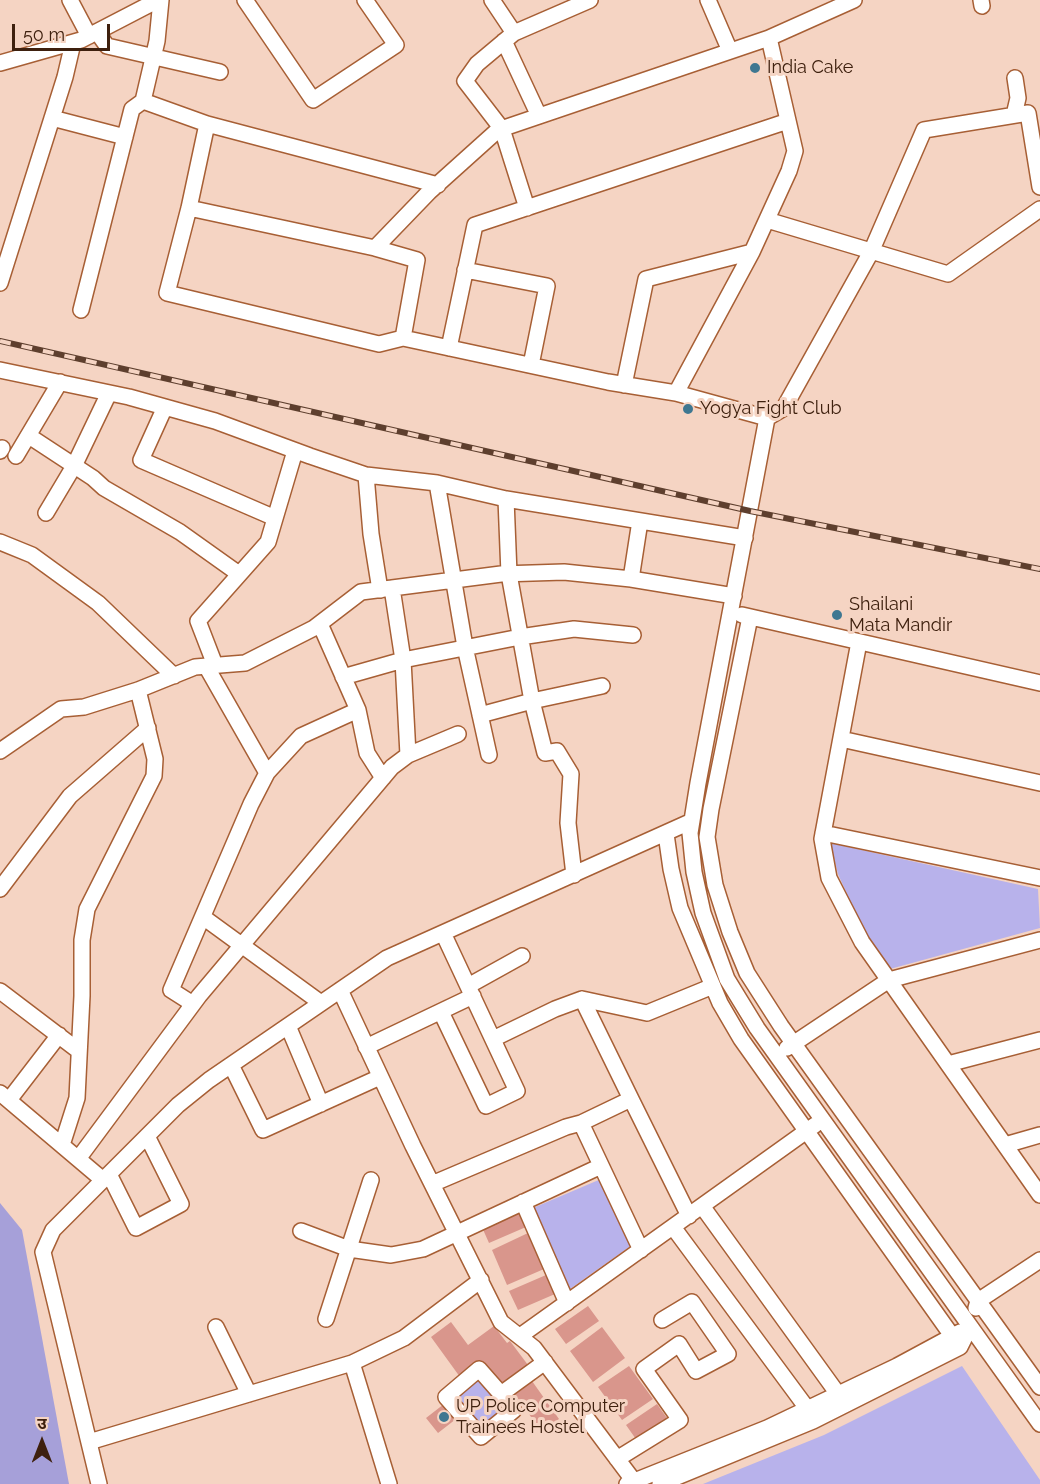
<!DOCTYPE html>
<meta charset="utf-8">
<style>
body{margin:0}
#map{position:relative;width:1040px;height:1484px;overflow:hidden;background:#f5d4c3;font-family:Raleway,"Noto Sans Devanagari",sans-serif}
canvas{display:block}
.north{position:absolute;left:12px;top:1412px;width:60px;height:60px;-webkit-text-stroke:4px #f5d4c3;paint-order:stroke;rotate:0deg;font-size:16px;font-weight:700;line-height:24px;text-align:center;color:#3e200e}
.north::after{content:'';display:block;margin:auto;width:21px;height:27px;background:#3e200e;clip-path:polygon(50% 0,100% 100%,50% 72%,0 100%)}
.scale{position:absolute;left:12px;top:24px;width:98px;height:27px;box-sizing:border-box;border:3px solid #3e200e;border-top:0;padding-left:8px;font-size:18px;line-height:21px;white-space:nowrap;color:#3e200e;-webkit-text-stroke:4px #f5d4c3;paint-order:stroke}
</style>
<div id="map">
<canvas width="1040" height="1484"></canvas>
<div class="north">उ</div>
<div class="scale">50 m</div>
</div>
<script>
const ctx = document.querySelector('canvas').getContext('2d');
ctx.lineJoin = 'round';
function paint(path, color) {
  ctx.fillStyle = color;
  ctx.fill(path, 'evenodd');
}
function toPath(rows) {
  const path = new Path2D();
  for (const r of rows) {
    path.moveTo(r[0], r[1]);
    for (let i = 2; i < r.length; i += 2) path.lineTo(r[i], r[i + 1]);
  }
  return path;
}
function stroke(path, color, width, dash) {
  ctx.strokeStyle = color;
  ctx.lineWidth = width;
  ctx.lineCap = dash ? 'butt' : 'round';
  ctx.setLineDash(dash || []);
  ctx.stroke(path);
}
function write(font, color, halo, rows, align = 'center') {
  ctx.font = font + ' Raleway,sans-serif';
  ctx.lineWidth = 6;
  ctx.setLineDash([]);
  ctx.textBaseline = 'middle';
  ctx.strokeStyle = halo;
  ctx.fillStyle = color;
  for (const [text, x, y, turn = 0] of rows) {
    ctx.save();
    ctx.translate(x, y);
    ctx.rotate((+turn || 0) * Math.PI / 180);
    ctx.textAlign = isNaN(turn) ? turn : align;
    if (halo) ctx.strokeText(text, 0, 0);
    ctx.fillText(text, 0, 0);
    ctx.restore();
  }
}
paint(toPath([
 [830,843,1038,889,1040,928,890,969,861,926,838,874],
 [601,1179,632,1245,570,1289,533,1208],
 [962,1366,1040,1480,1040,1484,703,1484,824,1435],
 [479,1373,511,1410,482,1434,450,1397]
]), '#b8b2eb');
paint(toPath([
 [0,1203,22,1230,69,1484,0,1484]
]), '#a6a0d9');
paint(toPath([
 [517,1208,526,1227,489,1243,481,1225],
 [528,1233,544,1269,507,1285,492,1250],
 [546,1275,555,1294,518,1310,509,1291],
 [588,1306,599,1321,566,1344,555,1329],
 [451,1322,468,1345,494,1326,507,1343,510,1341,528,1365,500,1387,481,1362,460,1377,431,1337],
 [602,1327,625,1358,593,1382,570,1351],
 [629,1366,653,1399,622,1420,598,1387],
 [532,1381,559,1419,541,1431,514,1393],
 [444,1404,456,1419,438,1433,426,1418],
 [657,1404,669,1421,638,1442,626,1425]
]), '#d9968c');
const street = toPath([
 [70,0,89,36],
 [245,0,313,100,396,45,365,0],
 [492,0,514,33],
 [708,0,730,51],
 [854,0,769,38,795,151,789,171,752,252,676,393,767,418,698,783,690,833,694,872,703,913,727,979,757,1028,1040,1424],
 [981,0,982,6],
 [97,32,107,46,220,72],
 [504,41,539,116],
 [0,63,81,40,158,0],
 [143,101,207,124,438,185],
 [1014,115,1018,98,1015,78],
 [52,118,125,137],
 [207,124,189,208,167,293,379,344,403,338,608,382,676,393],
 [189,208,375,248,417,260,403,338],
 [527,208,502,129,465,81,477,64,514,33,590,0],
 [767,220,948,274,1040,209],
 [375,248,429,192,498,130,769,38],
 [465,270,547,286,531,365],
 [0,283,65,77,73,43],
 [81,310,132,109,143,101,157,41,161,0],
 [449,348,475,225,788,121],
 [0,370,129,397,215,421,310,456,366,475,437,483,506,499,745,538],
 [624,385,646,279,752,252],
 [165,407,141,460,275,518],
 [767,418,784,408,871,252,924,130,1028,113,1040,187],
 [29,436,93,478,104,488,180,532,239,574],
 [0,451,2,448],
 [16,456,60,382],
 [366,475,371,534,380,590],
 [437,483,465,647,489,755],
 [506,499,509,574,532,701,545,753,557,751,571,774,568,823,574,875],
 [46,513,74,466,109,393],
 [0,542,32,555,98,603,174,676],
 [631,579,640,521],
 [392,588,403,660,408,755],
 [742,615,1040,683],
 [750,617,711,809,707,837,715,885,730,932,747,973,781,1026,1040,1387],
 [320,624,358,710,367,753,383,778],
 [859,642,822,839,829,878,862,942,1040,1195],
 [215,665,198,621,268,542,295,451],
 [206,666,267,773],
 [343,677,403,660,520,637,574,629,633,635],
 [480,715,532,701,602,686],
 [841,739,1040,783],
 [0,751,61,709,84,707,138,690,195,667,245,663,314,628,361,592,501,574,564,572,631,579,734,596],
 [823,833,1040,878],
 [666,834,671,869,680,908,720,1003,741,1039,960,1347],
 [0,889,70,796,148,728],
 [203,917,321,1003],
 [468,986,522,956],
 [340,990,413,1146,501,1322,534,1348,636,1484],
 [0,991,79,1051],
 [582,999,631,1099,581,1123,641,1250],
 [193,1004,171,990,251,804,267,773,301,736,358,710],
 [441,1012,486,1106,517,1091,443,933],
 [288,1026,321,1104],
 [493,1039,555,1009,582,999,647,1013,713,986],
 [366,1047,473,996],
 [787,1048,889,980,1040,940],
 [948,1064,1040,1040],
 [231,1065,263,1130,380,1077],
 [0,1093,103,1180],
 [631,1099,689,1216],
 [9,1100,59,1035],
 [62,1145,77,1098,82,996,82,940,87,909,154,776,155,759,138,690],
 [1005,1145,1040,1135],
 [78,1159,199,996,392,767,408,755,458,734],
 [109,1174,136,1228,181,1204,147,1136],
 [432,1184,566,1127,581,1123],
 [523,1202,567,1303],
 [702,1206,843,1401],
 [673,1227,812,1415],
 [301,1231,349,1249,391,1255,423,1249,601,1166],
 [976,1308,978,1301,1040,1260],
 [326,1319,371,1180],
 [216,1327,249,1394],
 [520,1336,815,1125],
 [352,1363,389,1484],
 [501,1394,514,1410,481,1437,446,1397,479,1369,501,1394,545,1362],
 [89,1442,352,1363,404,1338,481,1280],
 [617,1459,680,1420,644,1369,679,1344,696,1371,728,1354,692,1302,662,1320],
 [99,1484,43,1252,53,1230,178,1105,209,1080,387,958,692,821],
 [627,1484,767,1428,897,1366,960,1332],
 [660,1484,813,1421,960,1347,964,1339]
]);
stroke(street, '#a75f35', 18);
stroke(street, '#fff', 15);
const rail = toPath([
 [0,341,750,511,1040,569]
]);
stroke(rail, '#5e3f2e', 6);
stroke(rail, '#f5d4c3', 4, [11]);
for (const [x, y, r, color] of [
 [755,68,6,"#3e7791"],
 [688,409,6,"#3e7791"],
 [837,615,6,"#3e7791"],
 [444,1417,6,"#3e7791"]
]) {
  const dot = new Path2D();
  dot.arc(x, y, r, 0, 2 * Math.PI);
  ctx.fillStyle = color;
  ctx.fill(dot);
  stroke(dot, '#f5d4c3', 2);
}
write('18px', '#3e200e', '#f5d4c3', [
 ["India Cake",767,68],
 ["Yogya Fight Club",700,409],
 ["Shailani",849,605],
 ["Mata Mandir",849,626],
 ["UP Police Computer",456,1407],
 ["Trainees Hostel",456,1428]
], 'left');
</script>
